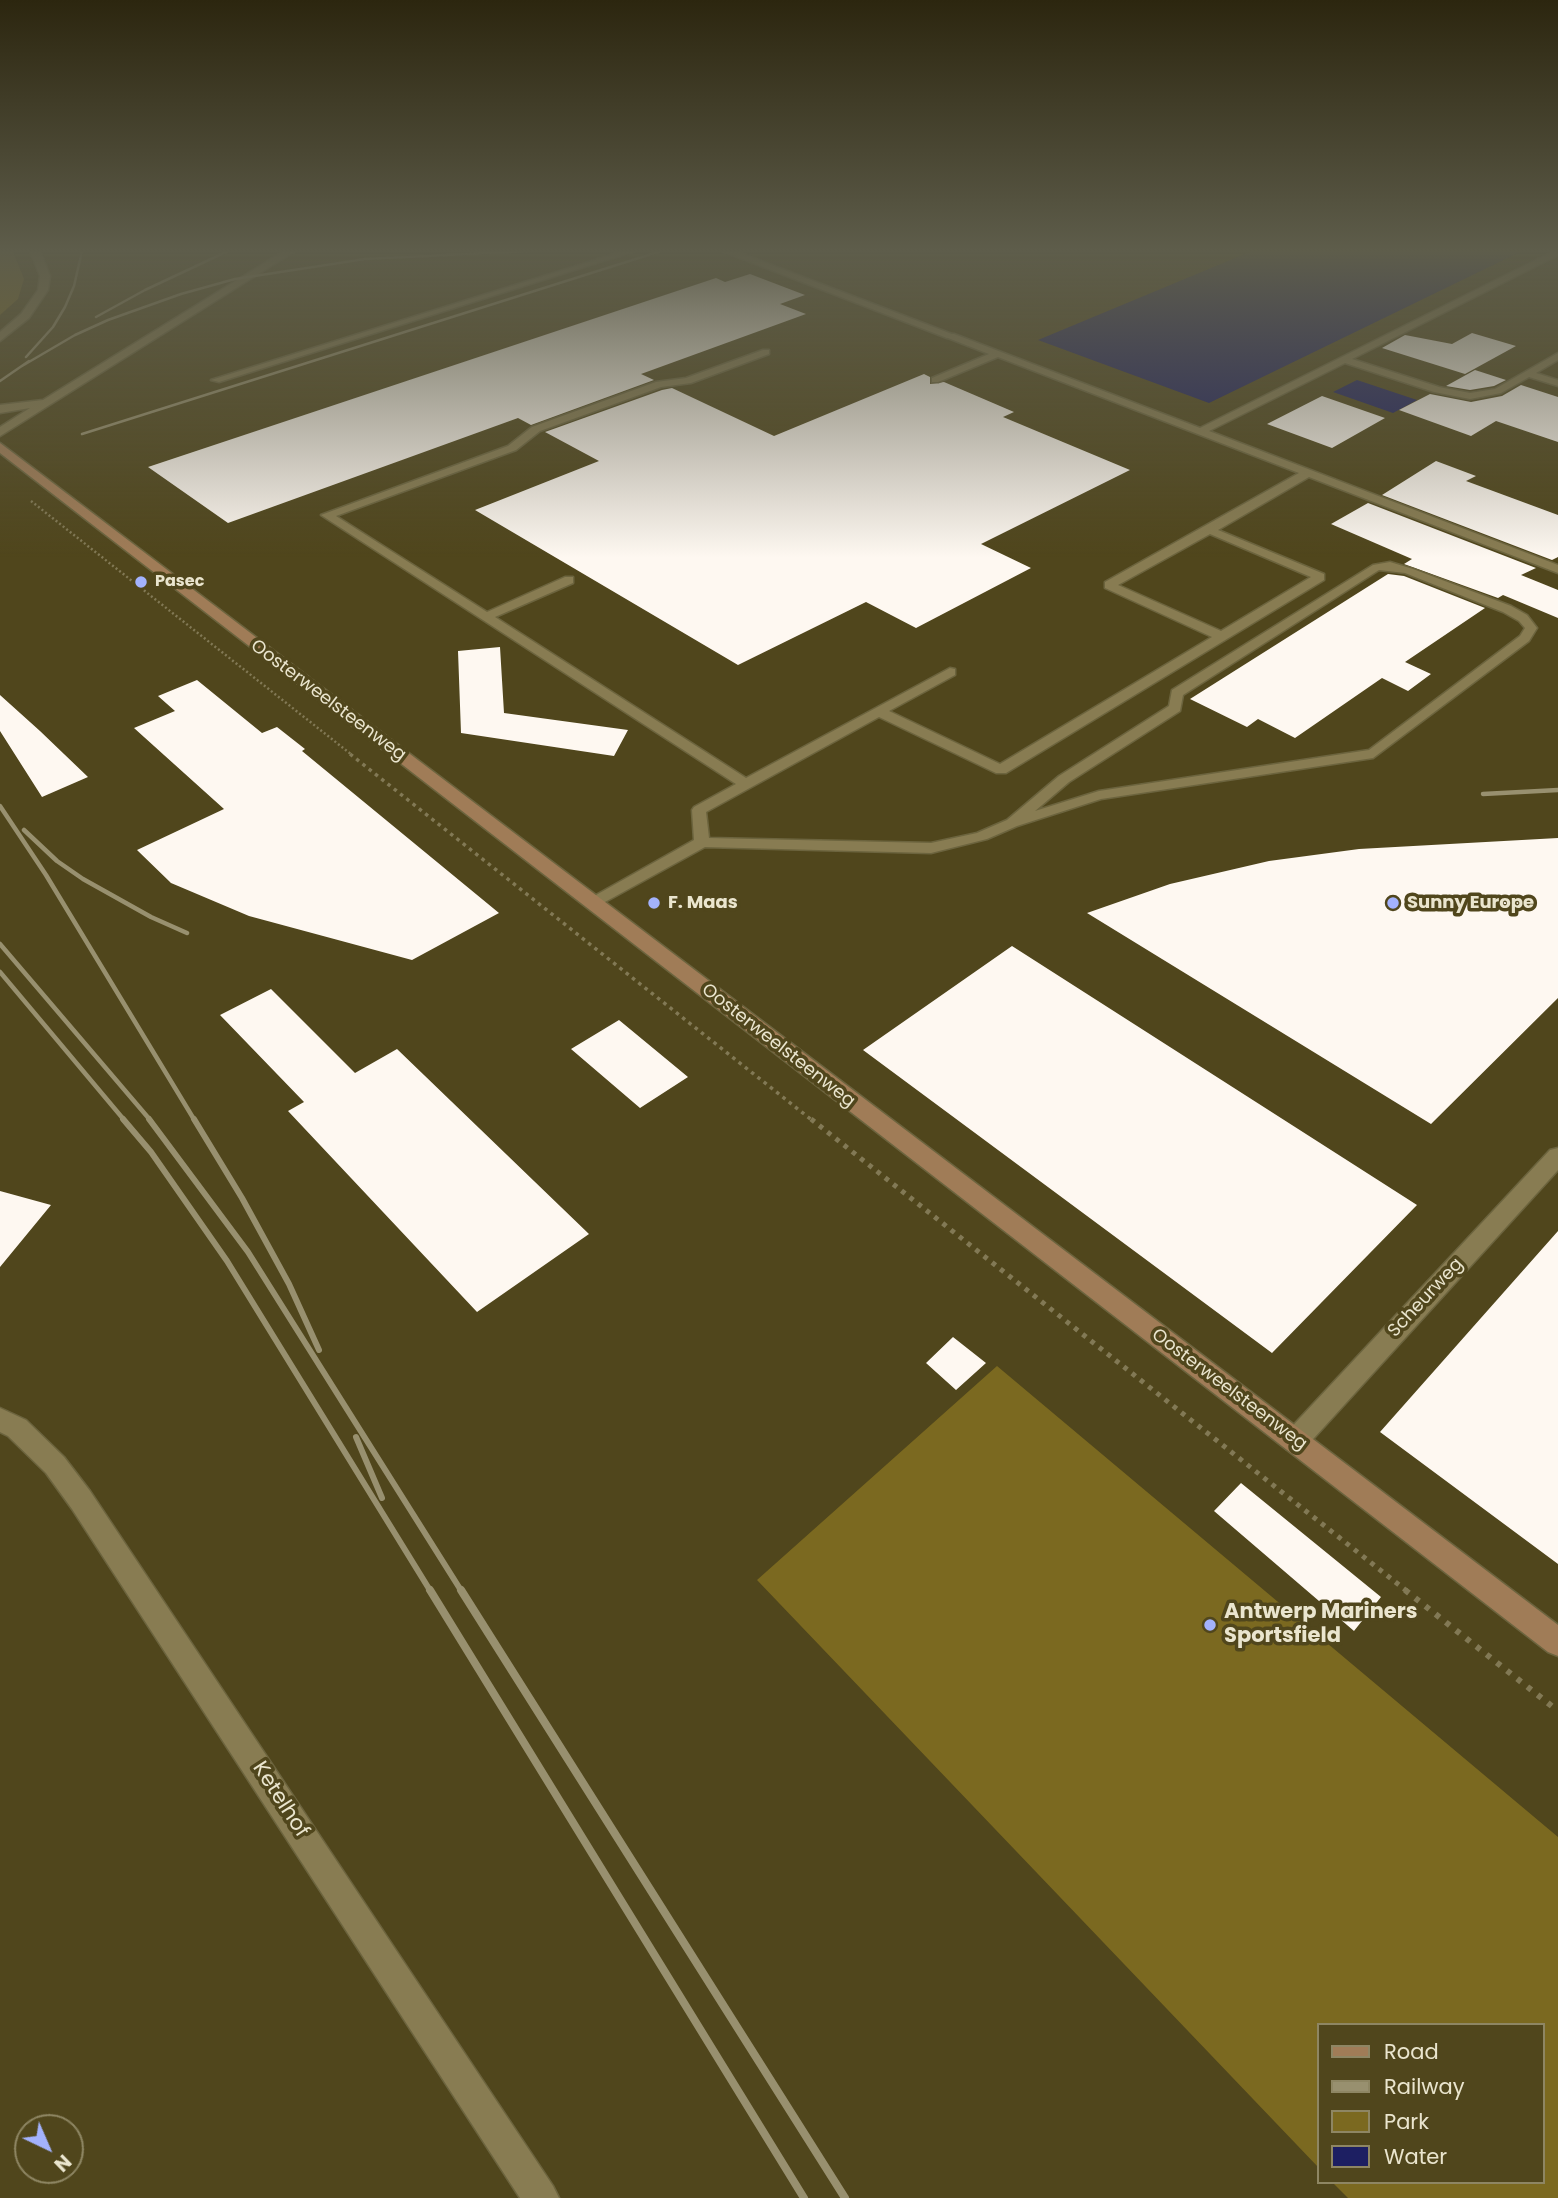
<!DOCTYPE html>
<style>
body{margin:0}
#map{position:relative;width:1558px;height:2198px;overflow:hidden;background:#50461c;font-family:Poppins,sans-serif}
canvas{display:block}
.legend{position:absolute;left:1317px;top:2023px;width:228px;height:161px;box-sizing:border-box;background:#50461c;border:2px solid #8e8663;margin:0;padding:9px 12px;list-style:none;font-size:21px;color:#eae5ce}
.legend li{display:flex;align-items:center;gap:14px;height:35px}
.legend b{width:35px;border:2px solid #8e8663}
.north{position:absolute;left:14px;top:2114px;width:70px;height:70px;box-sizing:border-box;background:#50461c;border:2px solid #8e8663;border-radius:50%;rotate:136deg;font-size:19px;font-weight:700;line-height:28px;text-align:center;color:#eae5ce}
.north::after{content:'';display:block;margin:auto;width:24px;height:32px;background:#a3b2fd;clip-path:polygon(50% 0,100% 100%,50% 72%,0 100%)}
</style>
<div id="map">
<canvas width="1558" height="2198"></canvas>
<ul class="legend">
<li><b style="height:9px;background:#a07c57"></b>Road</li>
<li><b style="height:9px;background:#98906f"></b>Railway</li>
<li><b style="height:19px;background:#7b6920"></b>Park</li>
<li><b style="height:19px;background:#1d1f62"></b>Water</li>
</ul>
<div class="north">N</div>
</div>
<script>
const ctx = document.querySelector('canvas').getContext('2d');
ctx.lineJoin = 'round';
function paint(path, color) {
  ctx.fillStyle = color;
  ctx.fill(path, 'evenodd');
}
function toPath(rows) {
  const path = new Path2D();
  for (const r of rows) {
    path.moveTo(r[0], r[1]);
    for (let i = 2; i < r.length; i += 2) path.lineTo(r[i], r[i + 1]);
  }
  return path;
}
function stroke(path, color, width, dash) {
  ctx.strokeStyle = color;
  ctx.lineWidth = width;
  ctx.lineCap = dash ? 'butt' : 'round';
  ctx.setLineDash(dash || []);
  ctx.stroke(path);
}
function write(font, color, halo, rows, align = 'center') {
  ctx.font = font + ' Poppins,sans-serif';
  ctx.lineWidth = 7;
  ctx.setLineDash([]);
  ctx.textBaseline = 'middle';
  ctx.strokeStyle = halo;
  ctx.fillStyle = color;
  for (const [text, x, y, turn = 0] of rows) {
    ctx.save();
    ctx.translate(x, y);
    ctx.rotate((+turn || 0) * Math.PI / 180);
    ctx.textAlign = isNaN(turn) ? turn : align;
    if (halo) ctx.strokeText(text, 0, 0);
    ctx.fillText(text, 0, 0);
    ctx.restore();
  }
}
paint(toPath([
 [0,251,13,251,24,279,18,299,0,315],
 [997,1366,1558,1837,1558,2198,1348,2198,1332,2182,1542,2182,1542,2025,1318,2025,1318,2167,757,1580]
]), '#7b6920');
paint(toPath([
 [1252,251,1522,251,1209,403,1038,340],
 [1357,380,1417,400,1393,413,1333,392]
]), '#1d1f62');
paint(toPath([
 [750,274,805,295,780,304,806,314,641,374,654,380,531,425,518,418,228,523,148,467,716,278,725,282],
 [1472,333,1516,346,1465,374,1382,348,1405,335,1452,344],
 [1475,370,1506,380,1494,386,1470,390,1446,386],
 [924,374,930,377,930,384,944,382,1014,412,1003,417,1130,470,981,544,1031,568,916,628,866,602,738,665,475,510,599,461,545,432,662,390,672,388,774,436],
 [1521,385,1558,397,1558,442,1496,421,1471,436,1399,410,1430,394,1471,402,1502,396],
 [1322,396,1385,418,1332,448,1267,424],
 [1436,461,1476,476,1466,481,1558,515,1558,557,1552,560,1382,495],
 [1368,503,1536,568,1521,575,1558,590,1558,618,1503,595,1498,598,1404,564,1412,559,1331,524],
 [1388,574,1404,576,1485,608,1405,662,1431,674,1408,691,1382,678,1295,738,1258,719,1247,727,1190,699],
 [500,647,504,713,628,730,614,756,461,733,458,651],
 [197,680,262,733,277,727,305,749,302,751,499,913,412,960,249,916,171,883,137,850,224,809,134,728,175,711,158,696],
 [0,695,40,731,88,777,42,797,0,731],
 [1558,838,1558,998,1431,1124,1087,913,1170,884,1269,861,1359,849],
 [1012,946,1417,1205,1272,1353,863,1050],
 [271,989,355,1073,397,1049,589,1234,477,1312,288,1111,304,1102,220,1015],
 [619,1020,688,1077,640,1108,571,1049],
 [0,1191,51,1205,0,1267],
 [1558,1231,1558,1564,1380,1432],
 [953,1337,986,1363,956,1390,926,1363],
 [1241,1483,1381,1597,1354,1631,1214,1511]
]), '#fef8f1');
const lane = toPath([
 [624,251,635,251,219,382,211,380,624,251],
 [1554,251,1558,251,1558,255,1352,359,1439,387,1470,393,1495,389,1558,353,1558,360,1536,373,1558,380,1558,386,1529,377,1501,393,1470,399,1434,392,1345,363,1209,431,1558,565,1558,573,1309,477,1218,530,1324,574,1324,580,1006,773,996,773,879,717,706,812,709,838,931,843,977,833,1007,820,1059,776,1169,706,1172,690,1373,565,1390,562,1413,569,1511,606,1527,615,1537,628,1529,641,1373,758,1101,799,1017,826,987,839,931,853,705,847,594,908,586,903,589,899,694,840,692,810,694,807,736,784,321,515,508,446,532,427,656,382,686,378,763,350,769,350,769,354,691,383,661,387,540,431,516,450,336,516,487,612,565,577,573,577,573,583,495,617,746,778,950,668,955,669,955,675,889,711,1000,764,1212,637,1105,588,1105,582,1299,473,998,357,938,382,932,382,932,378,989,354,948,338,948,334,954,334,1200,428,1554,251],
 [1210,534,1311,577,1221,631,1118,585,1210,534],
 [1379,570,1405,573,1503,612,1519,621,1525,628,1520,636,1369,750,1099,791,1035,811,1069,782,1180,711,1183,695,1379,570]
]);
const street = toPath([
 [30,251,40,251,50,276,48,290,29,318,0,341,0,332,21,314,38,290,40,276,30,251],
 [284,251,295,251,0,436,0,427,30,408,0,413,0,405,43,400,284,251],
 [722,251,735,251,957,336,947,338,722,251],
 [1558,1148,1558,1170,1304,1449,1295,1452,1286,1449,1282,1441,1286,1433,1550,1150,1558,1148],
 [0,1408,26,1420,64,1457,90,1491,553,2186,559,2198,520,2198,72,1509,46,1473,8,1436,0,1432,0,1408]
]);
const secondary = toPath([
 [0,443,1558,1625,1558,1656,1548,1652,0,453,0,443]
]);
stroke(lane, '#6c643e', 3);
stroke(street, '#6c643e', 3);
stroke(secondary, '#6c643e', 3);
stroke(toPath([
 [31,501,352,755]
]), '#827955', 2.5, [2, 2.5]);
stroke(toPath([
 [350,754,813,1121]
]), '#827955', 3.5, [3.5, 4.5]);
stroke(toPath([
 [811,1119,1408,1592]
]), '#827955', 5, [4.5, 6]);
stroke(toPath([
 [1405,1590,1558,1711]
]), '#827955', 6, [5, 8]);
paint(lane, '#887c52');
paint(street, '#887c52');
paint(secondary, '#a07c57');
stroke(toPath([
 [96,317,145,290,228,251],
 [26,357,53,327,65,307,74,286,82,251],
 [22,366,75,335,108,320,181,294,235,279,365,259,528,251],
 [0,381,29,361],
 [82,434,661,251]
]), '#98906f', 2.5);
stroke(toPath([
 [1483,794,1558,790],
 [0,806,46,875,195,1121],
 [24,830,57,861,83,879,151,917,187,933],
 [0,944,151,1121],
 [0,972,125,1121]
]), '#98906f', 4.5);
stroke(toPath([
 [123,1119,151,1152,227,1261,431,1592],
 [149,1119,248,1252,462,1592],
 [194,1119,242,1198,289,1284,319,1350],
 [356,1437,382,1498]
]), '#98906f', 6);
stroke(toPath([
 [430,1590,804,2198],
 [461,1590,845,2198]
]), '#98906f', 8);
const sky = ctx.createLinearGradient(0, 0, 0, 558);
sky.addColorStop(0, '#2c260f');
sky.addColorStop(0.45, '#5e5d4b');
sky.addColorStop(1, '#5e5d4b00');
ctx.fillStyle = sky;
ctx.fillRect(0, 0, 1558, 558);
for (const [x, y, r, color] of [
 [141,582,7,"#a3b2fd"],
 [654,903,7,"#a3b2fd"],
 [1393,903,7,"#a3b2fd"],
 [1210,1625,7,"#a3b2fd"]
]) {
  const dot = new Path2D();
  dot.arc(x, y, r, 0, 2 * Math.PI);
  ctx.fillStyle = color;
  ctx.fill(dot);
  stroke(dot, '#50461c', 2.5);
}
write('bold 16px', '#eae5ce', '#50461c', [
 ["Pasec",155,582]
], 'left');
write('18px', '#eae5ce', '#50461c', [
 ["Oosterweelsteenweg",328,701,37],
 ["Oosterweelsteenweg",778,1046,38],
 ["Scheurweg",1426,1298,-47],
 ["Oosterweelsteenweg",1229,1390,37]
]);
write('bold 18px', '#eae5ce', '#50461c', [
 ["F. Maas",668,903],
 ["Sunny Europe",1407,903]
], 'left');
write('bold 21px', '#eae5ce', '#50461c', [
 ["Antwerp Mariners",1224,1613],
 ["Sportsfield",1224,1637]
], 'left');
write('21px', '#eae5ce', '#50461c', [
 ["Ketelhof",280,1800,57]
]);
</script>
